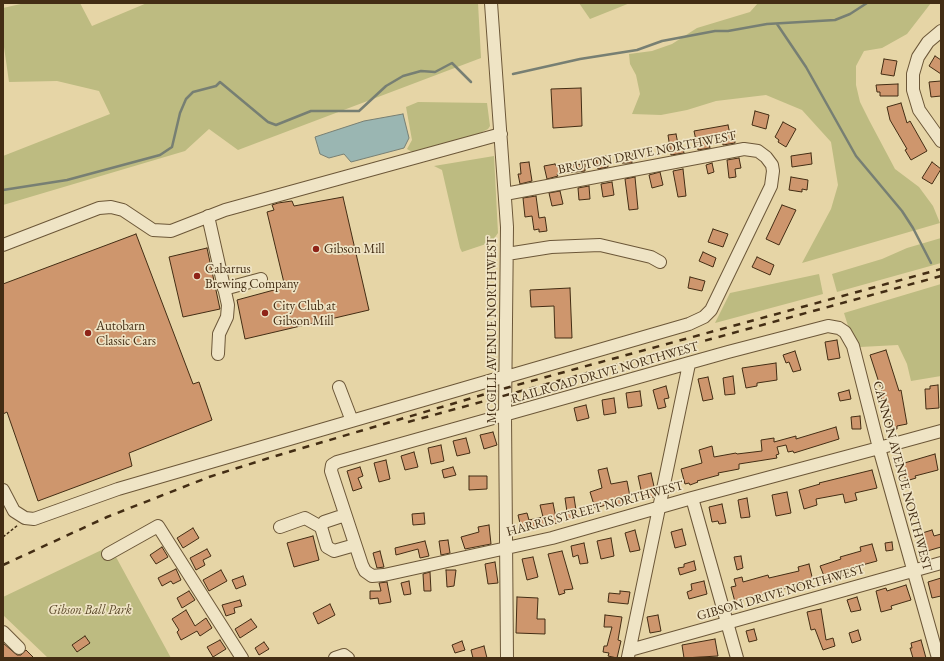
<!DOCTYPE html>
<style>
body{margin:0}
#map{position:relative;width:944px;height:661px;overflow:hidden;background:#e6d5a6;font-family:"EB Garamond",serif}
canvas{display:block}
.frame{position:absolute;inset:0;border:4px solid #432d14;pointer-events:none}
</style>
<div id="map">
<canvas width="944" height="661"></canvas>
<div class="frame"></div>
</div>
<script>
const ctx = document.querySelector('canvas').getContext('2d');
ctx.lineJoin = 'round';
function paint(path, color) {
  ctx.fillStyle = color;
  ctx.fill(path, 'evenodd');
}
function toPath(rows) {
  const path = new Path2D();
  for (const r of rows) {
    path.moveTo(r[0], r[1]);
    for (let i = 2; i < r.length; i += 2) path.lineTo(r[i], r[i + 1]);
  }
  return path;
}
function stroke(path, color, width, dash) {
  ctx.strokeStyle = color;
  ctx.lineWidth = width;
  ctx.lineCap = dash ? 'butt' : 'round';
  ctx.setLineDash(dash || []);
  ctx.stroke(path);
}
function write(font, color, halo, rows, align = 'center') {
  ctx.font = font + ' "EB Garamond",serif';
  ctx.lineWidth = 3.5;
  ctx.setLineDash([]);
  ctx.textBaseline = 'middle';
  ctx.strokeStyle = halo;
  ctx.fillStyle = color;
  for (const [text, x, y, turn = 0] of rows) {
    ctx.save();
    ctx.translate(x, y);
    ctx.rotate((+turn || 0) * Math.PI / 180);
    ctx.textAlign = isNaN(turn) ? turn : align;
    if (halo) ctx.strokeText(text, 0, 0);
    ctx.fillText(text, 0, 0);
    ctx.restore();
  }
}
paint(toPath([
 [25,3,80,3,92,26,147,3,478,3,481,58,238,150,209,129,185,151,3,205,3,156,110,114,99,91,57,81,9,82,3,40,3,8],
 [579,3,630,3,590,19],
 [758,3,931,3,907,34,882,48,864,51,856,66,856,85,860,102,869,120,895,169,919,187,933,206,940,223,802,263,831,209,838,185,831,142,802,110,766,95,716,101,687,110,661,115,632,114,640,94,636,75,630,64,629,54,652,51,672,44,697,28,750,12],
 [418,102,487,103,490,126,488,129,476,135,414,153,407,149,412,140,406,107],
 [494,156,498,233,493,240,489,243,462,252,460,248,442,170,434,166],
 [941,238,941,263,837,292,832,274,882,259,907,248],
 [819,274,823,294,715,323,730,293],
 [941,284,941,376,911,381,907,364,898,345,860,347,849,329,844,313],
 [110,546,171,658,48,658,3,615,3,597]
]), '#bdbb81');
const water = toPath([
 [403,114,409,138,404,148,351,162,344,154,329,158,320,154,315,137,364,121,403,114]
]);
paint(water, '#9ab6b2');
stroke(water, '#777f73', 1);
stroke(toPath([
 [777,24,806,67,856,156,902,211,913,228,931,263],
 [513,74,580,59,637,50,662,41,715,31,728,31,767,24,835,20,850,14,867,3],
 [3,190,67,180,160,155,172,147,180,113,186,99,193,92,216,86,220,82,268,122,276,125,311,111,359,111,386,86,403,76,421,71,435,72,452,63,471,82]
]), '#777f73', 2.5);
const building = toPath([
 [935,56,941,60,941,74,929,66,935,56],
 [884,59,897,61,894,76,881,74,884,59],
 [941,81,941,96,931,97,929,82,941,81],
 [898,84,898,96,880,96,880,92,877,92,876,85,898,84],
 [581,88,582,126,553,128,551,89,581,88],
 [901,103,907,123,910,121,927,151,911,160,905,150,907,149,890,120,887,107,901,103],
 [755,111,769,115,766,129,752,125,755,111],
 [783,122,796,129,786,147,778,142,779,140,775,137,783,122],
 [728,125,730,134,734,134,735,143,723,145,721,134,708,137,710,148,698,150,694,131,728,125],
 [676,134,678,144,682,143,684,153,671,155,668,135,676,134],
 [622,153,632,153,632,163,622,163,622,153],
 [811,153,812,164,792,167,791,156,811,153],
 [606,156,608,167,598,169,596,158,606,156],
 [739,158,741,168,735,169,736,177,729,178,727,160,739,158],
 [529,162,532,181,520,184,518,174,521,174,520,163,529,162],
 [932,162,941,169,932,184,922,178,932,162],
 [712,163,714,172,708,174,706,165,712,163],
 [555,164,556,166,585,164,585,171,557,174,558,176,547,179,544,166,555,164],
 [683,169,686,196,678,197,673,171,683,169],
 [660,172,663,185,652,188,649,175,660,172],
 [635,177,638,209,629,210,625,179,635,177],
 [791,177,808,180,807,190,802,189,802,192,789,190,791,177],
 [612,182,614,195,603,197,601,184,612,182],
 [589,186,590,199,579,200,578,188,589,186],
 [560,191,563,204,552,206,549,193,560,191],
 [536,196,539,218,545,217,547,231,539,232,539,229,534,230,532,216,525,217,523,198,536,196],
 [343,197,369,310,245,339,237,300,285,287,267,212,274,210,272,205,278,203,292,201,294,206,343,197],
 [782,205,796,210,779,245,766,239,782,205],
 [713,229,728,234,723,247,708,242,713,229],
 [136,234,193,384,199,382,212,420,129,453,132,466,38,501,7,412,3,414,3,284,136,234],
 [207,248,220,309,183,317,169,257,207,248],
 [703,252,716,258,713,267,699,261,703,252],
 [757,257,774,265,770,275,752,267,757,257],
 [690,277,705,281,702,291,688,288,690,277],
 [570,288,572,338,555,338,554,306,531,307,530,290,570,288],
 [837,340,840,358,828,360,825,342,837,340],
 [886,350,899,391,901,390,907,424,897,426,897,429,891,430,889,421,886,422,881,396,883,395,870,355,886,350],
 [795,351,801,370,793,372,789,362,786,363,783,355,795,351],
 [776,363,777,380,757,383,757,386,746,388,742,368,776,363],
 [733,376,735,394,725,395,723,378,733,376],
 [708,377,713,399,703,401,698,379,708,377],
 [938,385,939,408,926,409,925,389,930,389,930,386,938,385],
 [666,386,669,398,664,399,666,407,658,409,653,390,666,386],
 [849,390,851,399,840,401,838,393,849,390],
 [640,391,642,406,628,408,626,393,640,391],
 [614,398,616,413,604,415,602,400,614,398],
 [586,405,589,418,577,421,574,408,586,405],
 [860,416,861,429,852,429,851,417,860,416],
 [836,427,839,439,794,453,793,451,788,452,786,445,777,447,779,454,776,455,777,458,739,464,739,469,718,473,719,475,697,481,698,482,690,485,689,483,685,484,681,469,702,463,699,450,712,446,714,457,736,453,737,454,762,451,761,440,774,438,774,442,796,436,796,439,836,427],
 [493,432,497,445,484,449,480,435,493,432],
 [466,438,470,453,457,456,453,441,466,438],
 [441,445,444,461,431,464,428,448,441,445],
 [414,452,418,467,405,470,401,456,414,452],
 [935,454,938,470,915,476,916,478,906,481,901,464,935,454],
 [386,460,390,479,379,482,374,463,386,460],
 [360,467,363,476,358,478,362,488,353,491,347,471,360,467],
 [453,467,456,475,444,478,442,470,453,467],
 [607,468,611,484,627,481,631,502,618,505,617,502,595,508,590,492,602,488,598,470,607,468],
 [872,470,877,488,855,493,857,500,845,503,843,494,816,499,817,505,804,509,799,490,820,484,819,483,872,470],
 [651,473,655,491,654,497,643,499,638,476,651,473],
 [469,476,487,476,487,489,469,490,469,476],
 [787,492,791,513,776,516,772,495,787,492],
 [574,497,577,517,568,519,565,498,574,497],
 [747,498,750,517,741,518,738,500,747,498],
 [553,503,557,523,534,528,534,529,522,532,518,515,527,513,529,520,543,517,540,505,553,503],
 [722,504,726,523,719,524,718,521,712,522,709,507,722,504],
 [424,513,425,524,413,525,412,514,424,513],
 [489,525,491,544,465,549,461,537,479,532,478,527,489,525],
 [193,528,199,538,183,548,177,538,193,528],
 [682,529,686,545,675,548,671,532,682,529],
 [635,530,640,550,630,552,625,533,635,530],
 [932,530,934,536,941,534,941,547,924,552,919,534,932,530],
 [313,536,319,560,294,567,287,543,313,536],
 [611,538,614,556,601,559,597,541,611,538],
 [448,540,450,553,441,555,439,541,448,540],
 [425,541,429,556,420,558,418,549,396,555,395,548,425,541],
 [892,542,893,550,886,551,885,543,892,542],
 [584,543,588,563,580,564,578,555,573,557,571,546,584,543],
 [872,544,877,561,855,567,857,573,845,576,845,575,826,581,820,566,841,559,840,557,861,551,860,547,872,544],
 [162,547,168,557,156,564,150,555,162,547],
 [207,549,211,556,203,560,205,565,196,570,190,558,207,549],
 [380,551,384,567,377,568,373,553,380,551],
 [562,551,573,589,564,590,565,593,559,595,548,554,562,551],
 [741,556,743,568,737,570,734,557,741,556],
 [533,557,538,577,527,580,522,559,533,557],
 [694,561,696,570,680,575,678,568,684,567,684,564,694,561],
 [495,562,498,583,488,584,485,564,495,562],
 [809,564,813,581,735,602,731,587,736,586,734,579,742,577,743,582,768,575,769,578,799,571,798,567,809,564],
 [176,569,181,580,173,584,171,581,162,586,158,578,176,569],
 [221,570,227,581,209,591,203,580,221,570],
 [446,570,456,570,454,586,447,587,446,570],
 [430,572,431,591,424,591,423,574,430,572],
 [243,576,246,585,236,589,232,580,243,576],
 [941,578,941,596,932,598,928,582,941,578],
 [409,581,411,594,404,595,401,583,409,581],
 [704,581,707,594,689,599,687,592,692,590,691,584,704,581],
 [387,582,391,602,379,604,378,598,370,599,370,591,381,591,379,583,387,582],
 [906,585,911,600,891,606,892,609,881,612,876,591,886,588,887,591,906,585],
 [189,591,195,600,182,608,177,598,189,591],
 [620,591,630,592,628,604,608,602,609,593,620,594,620,591],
 [517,597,538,598,537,619,545,619,545,634,516,633,517,597],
 [857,597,861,610,851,612,847,600,857,597],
 [240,600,242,606,234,608,235,613,226,616,222,605,240,600],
 [330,604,335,615,318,624,313,613,330,604],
 [821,609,826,640,833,638,835,646,823,650,815,629,811,630,807,612,821,609],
 [186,610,195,626,206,618,212,628,200,636,197,631,181,640,177,632,179,630,172,619,186,610],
 [605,615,622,617,618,640,621,641,617,658,608,656,609,653,603,652,604,646,607,646,612,627,604,627,605,615],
 [658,615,661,631,650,633,647,617,658,615],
 [251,619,257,627,240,638,235,629,251,619],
 [754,629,757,640,749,642,746,631,754,629],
 [858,630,861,640,852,643,849,633,858,630],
 [85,636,90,643,77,652,72,645,85,636],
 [715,639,718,656,684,658,682,645,715,639],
 [220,640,226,649,213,657,207,647,220,640],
 [921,640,926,658,913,658,910,648,912,648,911,643,921,640],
 [462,641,465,650,455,653,452,645,462,641],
 [264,642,269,649,259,655,255,648,264,642],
 [3,643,17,655,21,655,26,650,34,658,3,658,3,643],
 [484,646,487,658,473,658,471,650,484,646]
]);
paint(building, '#ce966d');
stroke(building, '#432d14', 1);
const minor = toPath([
 [491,3,507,227,505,416,507,658],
 [941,31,928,42,918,57,913,74,913,90,919,110,941,141],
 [505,194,744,149,758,151,766,157,772,165,773,171,771,186,711,310,704,317,689,324,506,377],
 [208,216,228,305,227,317,219,334,218,354],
 [3,245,99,208,111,207,123,210,153,230,171,231,225,210,501,134],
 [507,254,551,247,600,245,651,257,660,262],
 [224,289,261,279],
 [339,387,352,421],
 [3,490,14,511,25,518,34,519,118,489,506,376],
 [692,498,737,658],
 [345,515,324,522,321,527,327,547,334,551,355,545],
 [280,527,305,518,321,527],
 [108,554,158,526,242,658],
 [3,632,19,648],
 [630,650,941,563],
 [628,657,689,364],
 [335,658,344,655,348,658],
 [938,658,879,448,853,346,845,332,839,328,828,326,728,352,337,462,332,465,331,471,362,565,365,571,372,576,384,575,552,538,692,498,879,448,941,431]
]);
stroke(minor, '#6c5738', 14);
stroke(toPath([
 [3,537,18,525]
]), '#432d14', 1.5, [3, 2]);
stroke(minor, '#efe4c5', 12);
stroke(toPath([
 [408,422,941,276],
 [3,565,107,517,209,477,272,457,506,388,941,269]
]), '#432d14', 2.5, [7, 7]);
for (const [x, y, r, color] of [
 [316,249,4,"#8f2418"],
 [197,276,4,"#8f2418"],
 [265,313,4,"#8f2418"],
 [88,333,4,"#8f2418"]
]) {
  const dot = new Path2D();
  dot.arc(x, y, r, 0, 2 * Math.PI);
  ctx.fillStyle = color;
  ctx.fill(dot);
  stroke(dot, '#efe4c5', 1.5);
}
write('13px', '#432d14', '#efe4c5', [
 ["BRUTON DRIVE NORTHWEST",647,153,-11],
 ["MCGILL AVENUE NORTHWEST",492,330,-90],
 ["RAILROAD DRIVE NORTHWEST",605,373,-16],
 ["CANNON AVENUE NORTHWEST",902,476,75],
 ["HARRIS STREET NORTHWEST",595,509,-15],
 ["GIBSON DRIVE NORTHWEST",781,593,-16]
]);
write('13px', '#432d14', '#efe4c5', [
 ["Gibson Mill",324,249],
 ["Cabarrus",205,269],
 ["Brewing Company",205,284],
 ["City Club at",273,306],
 ["Gibson Mill",273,321],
 ["Autobarn",96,326],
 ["Classic Cars",96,341]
], 'left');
write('italic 13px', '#5b492a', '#efe4c5', [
 ["Gibson Ball Park",90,610]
]);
</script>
